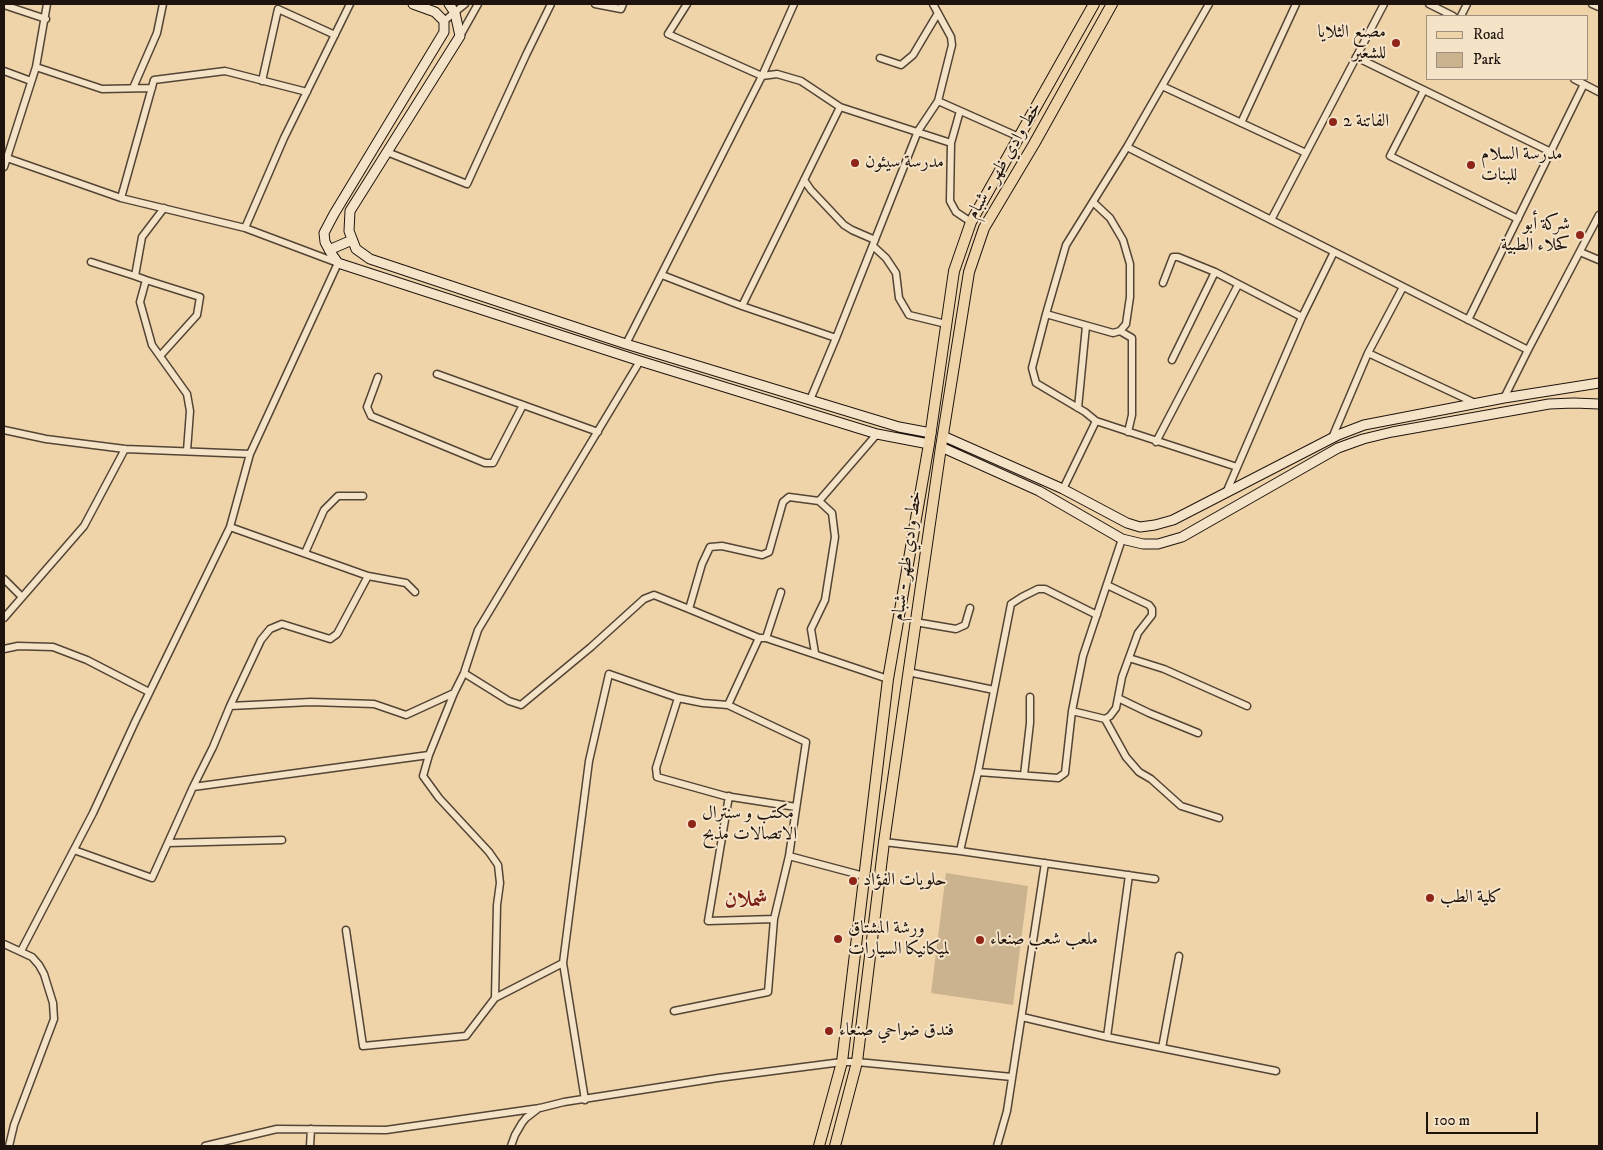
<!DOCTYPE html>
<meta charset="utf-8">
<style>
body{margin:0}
#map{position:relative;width:1603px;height:1150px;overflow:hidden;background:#efd4aa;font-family:"IM FELL DW Pica",serif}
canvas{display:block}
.frame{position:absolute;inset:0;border:5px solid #1f140d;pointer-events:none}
.legend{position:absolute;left:1426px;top:15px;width:162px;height:65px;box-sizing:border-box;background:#f5e3c8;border:1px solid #9f907d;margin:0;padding:6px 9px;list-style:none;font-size:15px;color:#1f140d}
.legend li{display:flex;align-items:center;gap:10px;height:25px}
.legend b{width:25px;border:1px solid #9f907d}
.scale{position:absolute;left:1426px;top:1112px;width:112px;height:22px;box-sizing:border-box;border:2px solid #1f140d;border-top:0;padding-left:6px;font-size:15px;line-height:18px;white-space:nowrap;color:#1f140d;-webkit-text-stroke:4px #f5e3c8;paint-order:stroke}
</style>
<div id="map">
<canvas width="1603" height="1150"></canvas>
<div class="frame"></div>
<ul class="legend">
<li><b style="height:6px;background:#efd4aa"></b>Road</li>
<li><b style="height:14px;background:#ccb38f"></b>Park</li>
</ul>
<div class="scale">100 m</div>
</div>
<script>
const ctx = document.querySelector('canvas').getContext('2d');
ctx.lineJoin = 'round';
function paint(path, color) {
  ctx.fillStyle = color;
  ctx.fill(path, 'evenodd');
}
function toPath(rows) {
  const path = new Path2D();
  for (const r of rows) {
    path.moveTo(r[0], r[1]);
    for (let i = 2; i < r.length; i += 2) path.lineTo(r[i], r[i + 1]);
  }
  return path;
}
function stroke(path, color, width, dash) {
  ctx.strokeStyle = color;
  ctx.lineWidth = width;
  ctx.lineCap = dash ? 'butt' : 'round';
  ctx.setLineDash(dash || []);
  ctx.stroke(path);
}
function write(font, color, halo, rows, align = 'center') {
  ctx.font = font + ' "IM FELL DW Pica",Amiri,serif';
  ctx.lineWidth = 4;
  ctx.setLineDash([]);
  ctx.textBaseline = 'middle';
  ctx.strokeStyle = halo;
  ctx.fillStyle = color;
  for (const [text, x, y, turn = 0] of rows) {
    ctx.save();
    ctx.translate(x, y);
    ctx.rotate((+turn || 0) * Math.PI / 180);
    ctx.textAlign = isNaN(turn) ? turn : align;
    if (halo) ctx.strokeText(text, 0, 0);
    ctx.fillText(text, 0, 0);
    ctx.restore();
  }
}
paint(toPath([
 [946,873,1028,886,1013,1005,931,993]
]), '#ccb38f');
const street = toPath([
 [595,4,621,9,623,4],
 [687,4,668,34,762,76,777,74,801,81,840,107,951,143],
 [1209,4,1127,147,1066,245,1046,314,1032,368,1036,383,1085,412,1096,421,1237,467],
 [1429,4,1453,16],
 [1592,4,1599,7],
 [4,5,46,19],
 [1461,16,1467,4],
 [444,21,465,4],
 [460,36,478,4],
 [1356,57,1551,152],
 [880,58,901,65,913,55,938,13],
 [36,67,102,89,152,88],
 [4,71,31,81],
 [1574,79,1599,92],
 [262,81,278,9,335,35],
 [1162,86,1306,153],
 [133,88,157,33,163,4],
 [1424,90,1390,156,1518,219],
 [938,101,1019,137],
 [960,111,951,143,950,201,956,212,971,222],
 [1241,123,1296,4],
 [1127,147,1528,350],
 [387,152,467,184,526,55,551,4],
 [7,158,121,198],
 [4,167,36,67,47,4],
 [804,180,811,190,844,225,852,230,875,240],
 [1271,220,1384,4],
 [245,228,121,198,154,80,225,71,307,92],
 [873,246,886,258,896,273,899,298,909,315,946,324],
 [1580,252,1599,260],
 [91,262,135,276],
 [662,275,742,306,836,338],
 [146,280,135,276,142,237,164,208],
 [1163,283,1173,257,1178,257,1215,272,1302,317],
 [1403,287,1368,353,1475,403],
 [742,306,840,107],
 [1046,314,1113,333,1120,331,1126,324,1130,297,1130,264,1123,240,1110,218,1093,202],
 [1468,320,1584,84],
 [1120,331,1132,338,1132,415,1128,432],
 [626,344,762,76,794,4],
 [160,356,197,315,200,297,146,280,140,302,152,345,187,394,190,411,187,451],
 [1172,360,1215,272],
 [437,374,598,432],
 [378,377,367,407,371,416,485,463,493,463,523,405],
 [1504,398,1528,350,1599,215],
 [810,400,836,338,918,131,938,101,952,45,951,37,933,4],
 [1078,408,1086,326],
 [4,430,46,439,125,449,250,454],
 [1332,438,1368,353],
 [1156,442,1238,285],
 [1063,489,1096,421],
 [1226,493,1302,317,1334,252],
 [819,501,877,434],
 [230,527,250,454,338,263,245,228,284,138,350,4],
 [305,553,324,510,338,496,363,496],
 [368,576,406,583,415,592],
 [4,579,22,597],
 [689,609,702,564,710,547,722,546,762,555,769,552,783,502,789,497,819,501,832,513,835,537,825,600,811,629,815,653],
 [4,618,84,526,125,449],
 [915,622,956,629,965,625,970,608],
 [766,638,781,592],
 [4,649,18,646,53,647,87,660,149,692],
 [1129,658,1164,669,1247,706],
 [908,672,994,690],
 [464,673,509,701,521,705,591,647,644,599,654,595,689,609,759,638],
 [454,693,406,715,374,704,311,702,230,706,213,747,193,787,429,755,454,693,464,673,478,630,640,361],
 [678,698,656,768,657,777,725,796,796,807],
 [1118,698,1149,713,1198,733],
 [728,705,806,742,789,856,864,876],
 [1072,711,1105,719,1110,716,1116,708,1122,677,1138,633,1152,615,1152,609,1149,605,1107,585],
 [1105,719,1126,757,1139,772,1151,779,1181,806,1219,818],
 [429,755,423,776,439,798,489,852,498,865,500,883,497,905,495,998],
 [978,772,1058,778,1065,773,1072,711,1083,656,1122,539],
 [1024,775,1030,723,1030,697],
 [729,796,708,921,774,919,789,856],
 [884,842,960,851,1155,879],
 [168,843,282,840],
 [74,850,152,878,193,787],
 [960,851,978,772,1011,604,1022,597,1038,589,1045,589,1097,615],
 [346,930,363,1046,466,1036,495,998,563,963],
 [4,944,32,957,39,965,44,974,53,1003,54,1019,14,1125,9,1146],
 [21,951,93,813,135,722,230,527,368,576,337,634,330,639,282,624,270,629,261,640,230,706],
 [674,1011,768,992,774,919],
 [1022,1017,1107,1037,1276,1071],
 [1107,1037,1129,875],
 [1162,1048,1179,956],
 [585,1100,563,963,589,761,609,674,678,698,703,703,728,705,759,638,766,638,888,679],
 [205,1146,277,1129,386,1130,540,1108,564,1102,718,1078,842,1062,857,1062,1012,1077],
 [310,1146,311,1129],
 [511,1146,515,1135,522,1123,526,1118,539,1108],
 [997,1146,1007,1111,1045,863]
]);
const secondary = toPath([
 [413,4,435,12,444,21,444,32,334,214,324,233,325,242,331,253,338,263,640,361,877,434,929,444],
 [449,4,455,13,460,36,350,211,349,231,356,249,370,259,626,344,899,427,931,433],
 [329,250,352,240],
 [943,436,1063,489,1127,523,1140,527,1155,525,1173,520,1338,435,1364,425,1504,398,1599,383],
 [941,447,1039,491,1122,539,1143,544,1158,544,1182,537,1338,448,1363,439,1392,432,1549,404,1574,403,1599,404]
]);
const primary = toPath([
 [819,1146,842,1062,888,679,929,444,954,271,971,222,1094,4],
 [835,1146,857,1062,884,842,941,447,969,272,984,228,1034,144,1112,4]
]);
stroke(street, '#534434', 9);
stroke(secondary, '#1f140d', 11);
stroke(primary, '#1f140d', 12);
stroke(street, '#f5e3c8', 6);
stroke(secondary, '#f5e3c8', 9);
stroke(primary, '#efd4aa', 10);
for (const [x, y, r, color] of [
 [1396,43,5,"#8f2418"],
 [1333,122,5,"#8f2418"],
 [855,163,5,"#8f2418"],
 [1471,165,5,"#8f2418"],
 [1580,235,5,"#8f2418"],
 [692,824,5,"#8f2418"],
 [853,881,5,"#8f2418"],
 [1430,898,5,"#8f2418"],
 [838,939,5,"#8f2418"],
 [980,940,5,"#8f2418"],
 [829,1031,5,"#8f2418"]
]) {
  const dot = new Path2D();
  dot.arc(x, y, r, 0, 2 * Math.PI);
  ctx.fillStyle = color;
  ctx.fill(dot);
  stroke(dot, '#f5e3c8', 2);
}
write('18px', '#1f140d', '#f5e3c8', [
 ["مصنع الثلايا",1386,33,"right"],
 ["للشعير",1386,54,"right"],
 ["الفاتنة 2",1343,122],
 ["مدرسة السلام",1481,155],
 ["للبنات",1481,176],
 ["مدرسة سيئون",865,163],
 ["شركة أبو",1570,225,"right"],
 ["كحلاء الطبية",1570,246,"right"],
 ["مكتب و سنترال",702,814],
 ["الاتصالات مذبح",702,835],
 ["حلويات الفؤاد",863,881],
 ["كلية الطب",1440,898],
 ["ورشة المشتاق",848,929],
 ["لميكانيكا السيارات",848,950],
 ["ملعب شعب صنعاء",990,940],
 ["فندق ضواحي صنعاء",839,1031]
], 'left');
write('18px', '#1f140d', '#f5e3c8', [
 ["خط وادي ظهر - شبام",1005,161,-60],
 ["خط وادي ظهر - شبام",908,556,-82]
]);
write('bold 22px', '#7a1f14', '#f5e3c8', [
 ["شملان",746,901]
]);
</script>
